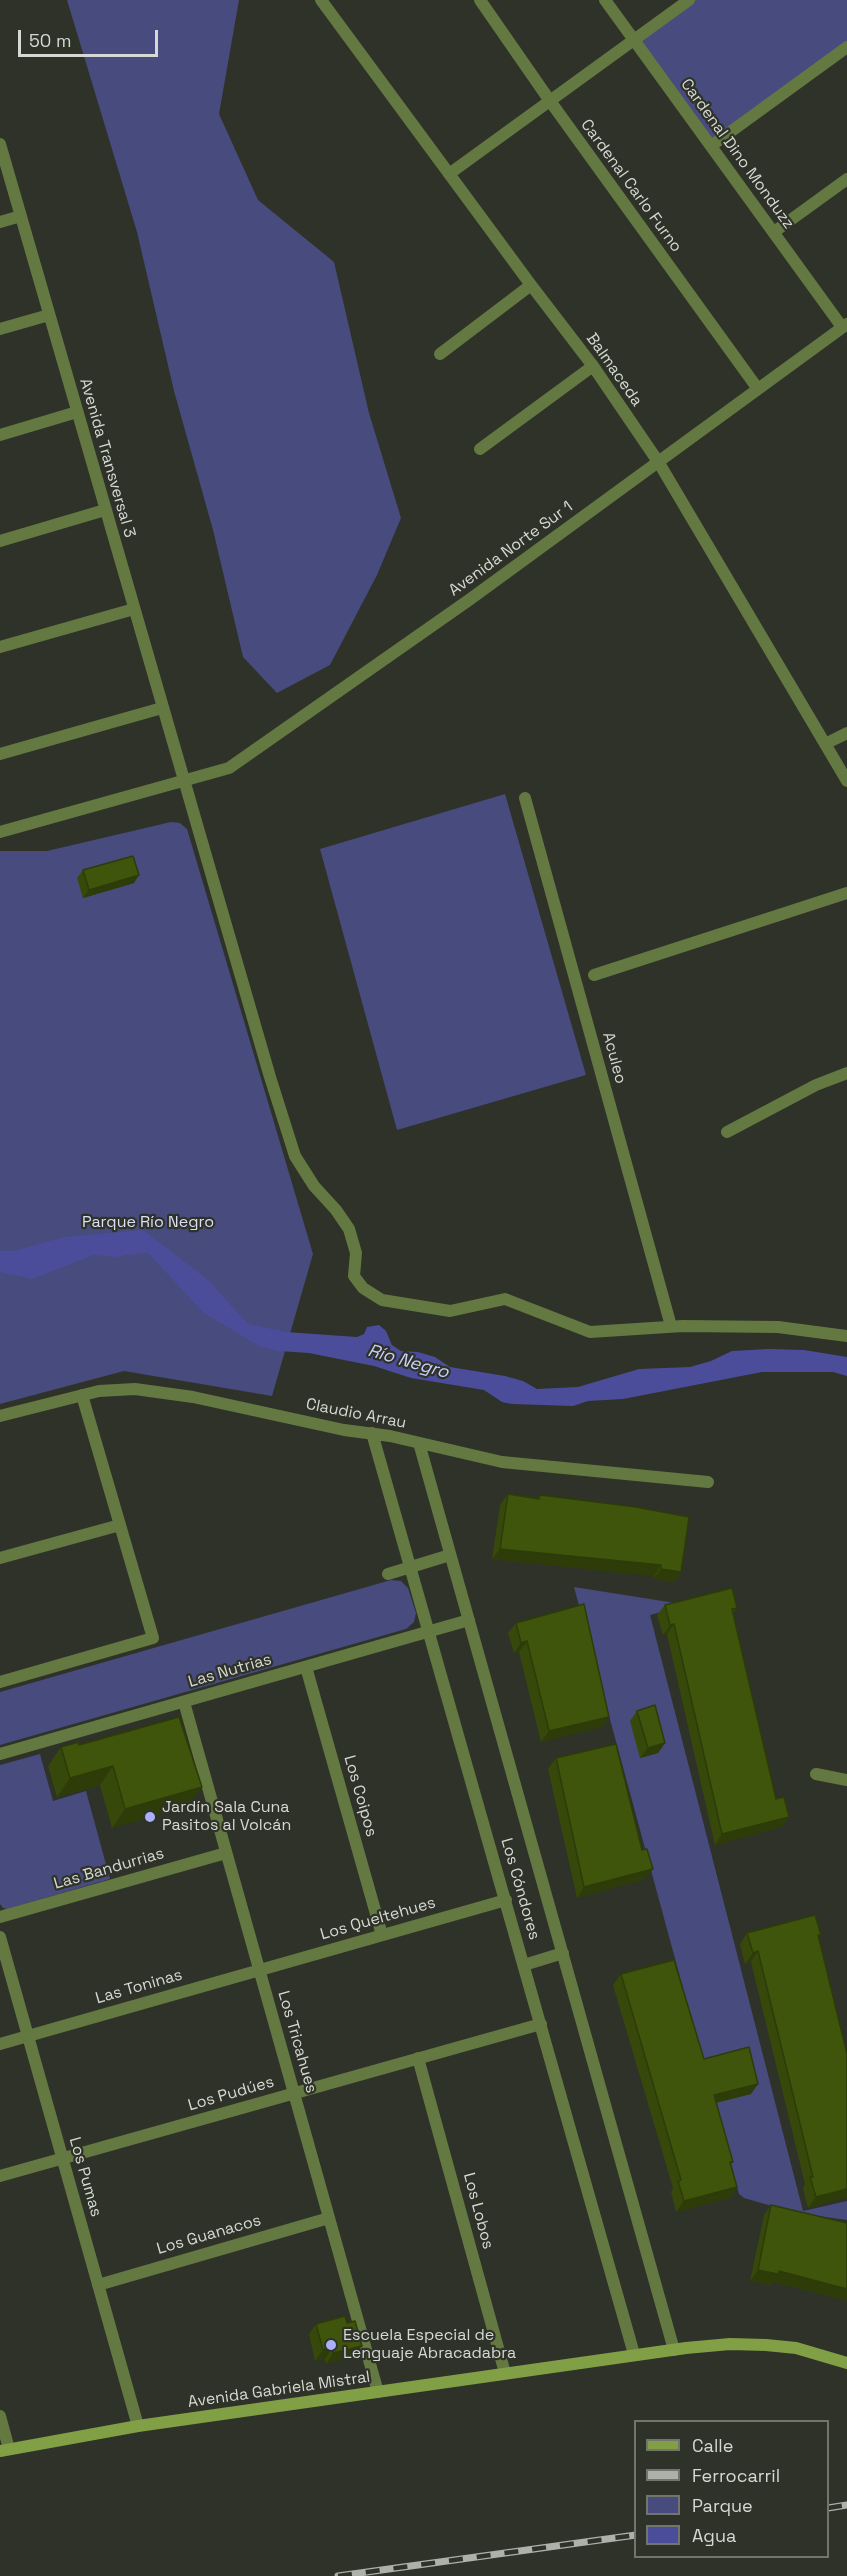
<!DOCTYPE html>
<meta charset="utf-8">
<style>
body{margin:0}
#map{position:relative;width:847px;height:2576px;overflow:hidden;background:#2e3228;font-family:"Space Grotesk",sans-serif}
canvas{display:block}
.legend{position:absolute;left:634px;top:2420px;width:195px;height:138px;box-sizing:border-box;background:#2e3228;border:2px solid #71756c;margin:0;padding:8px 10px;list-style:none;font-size:18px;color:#d6d9d3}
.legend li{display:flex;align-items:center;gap:12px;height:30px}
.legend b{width:30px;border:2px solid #71756c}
.scale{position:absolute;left:18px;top:30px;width:140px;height:27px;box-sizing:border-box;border:3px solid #d6d9d3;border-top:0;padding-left:8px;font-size:18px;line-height:21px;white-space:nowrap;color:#d6d9d3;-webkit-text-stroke:4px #2e3228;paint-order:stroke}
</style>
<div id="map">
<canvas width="847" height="2576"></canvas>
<ul class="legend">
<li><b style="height:8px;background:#819f44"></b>Calle</li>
<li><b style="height:8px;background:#aeb1aa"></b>Ferrocarril</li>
<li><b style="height:16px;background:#484b7d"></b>Parque</li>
<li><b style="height:16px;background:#4c4d9a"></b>Agua</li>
</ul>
<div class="scale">50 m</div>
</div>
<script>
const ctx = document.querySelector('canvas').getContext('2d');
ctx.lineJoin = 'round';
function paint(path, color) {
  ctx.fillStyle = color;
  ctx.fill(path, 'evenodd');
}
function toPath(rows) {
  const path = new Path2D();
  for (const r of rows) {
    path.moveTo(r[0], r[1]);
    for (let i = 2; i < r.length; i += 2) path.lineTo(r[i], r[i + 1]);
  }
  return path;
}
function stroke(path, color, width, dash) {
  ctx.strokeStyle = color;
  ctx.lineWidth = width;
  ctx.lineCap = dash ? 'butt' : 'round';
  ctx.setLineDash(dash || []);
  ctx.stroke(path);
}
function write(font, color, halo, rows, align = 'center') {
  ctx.font = font + ' "Space Grotesk",sans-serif';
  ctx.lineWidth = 4.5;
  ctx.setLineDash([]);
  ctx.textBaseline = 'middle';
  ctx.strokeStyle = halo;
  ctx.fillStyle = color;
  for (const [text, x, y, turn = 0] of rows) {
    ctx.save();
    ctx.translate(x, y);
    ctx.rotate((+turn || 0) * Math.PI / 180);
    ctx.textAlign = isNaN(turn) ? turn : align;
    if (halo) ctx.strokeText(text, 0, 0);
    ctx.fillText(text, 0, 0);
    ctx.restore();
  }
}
paint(toPath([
 [67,0,239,0,219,114,258,200,334,262,369,413,401,518,377,575,330,665,277,693,243,657,213,530,174,391,137,232],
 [689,0,847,0,847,47,711,146,634,40],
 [505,794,586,1075,397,1130,320,849],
 [171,822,180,823,187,829,313,1254,272,1396,124,1371,0,1404,0,851,47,851],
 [391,1580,401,1581,408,1588,416,1613,414,1622,406,1629,0,1745,0,1692],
 [574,1587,688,1605,650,1615,803,2211,847,2201,847,2220,796,2213,744,2198,739,2194],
 [40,1754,53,1801,86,1791,110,1879,7,1909,3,1908,0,1904,0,1765]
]), '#484b7d');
paint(toPath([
 [143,1230,208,1280,248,1324,286,1332,357,1337,364,1334,367,1327,379,1325,386,1331,392,1345,401,1351,418,1352,435,1357,450,1367,505,1376,523,1381,537,1389,578,1387,639,1369,690,1367,711,1361,732,1351,768,1349,804,1350,847,1357,847,1376,833,1372,762,1372,623,1399,588,1401,573,1406,512,1404,502,1402,484,1390,411,1378,374,1366,309,1353,279,1351,259,1346,204,1313,147,1252,115,1257,94,1255,32,1279,0,1272,0,1251,13,1251,64,1237]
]), '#4c4d9a');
stroke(toPath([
 [321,0,531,285,593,366,659,463,847,781],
 [480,0,550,101,758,389],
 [605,0,842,327],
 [0,144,270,1077,295,1156,314,1186,336,1210,349,1229,356,1253,354,1276,363,1288,382,1300,450,1311,505,1299,590,1332,683,1326,778,1327,847,1336],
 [711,146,847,47],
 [449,174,689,0],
 [0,222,21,216],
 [774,232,847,179],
 [0,329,49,315],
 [440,354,531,285],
 [0,435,77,412],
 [480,449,593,366],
 [0,541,105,510],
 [0,647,134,609],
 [825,744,847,733],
 [0,754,162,708],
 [525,798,671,1326],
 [0,832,229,768,469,600,847,324],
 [594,975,847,893],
 [727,1132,816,1085,847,1073],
 [0,1416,99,1391,135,1389,193,1397,344,1430,390,1436,502,1462,708,1482],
 [372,1433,634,2354],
 [419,1443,674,2350],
 [0,1558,120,1525],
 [388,1574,450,1555],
 [306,1667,382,1935],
 [0,1682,153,1638,82,1395],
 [184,1702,378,2392],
 [0,1754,469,1620],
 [816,1774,847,1780],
 [0,1917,226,1853],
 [0,1937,138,2426],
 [524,1965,563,1953],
 [0,2044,506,1900],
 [418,2058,505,2373],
 [0,2176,541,2024],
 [98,2285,329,2218],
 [0,2416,9,2449]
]), '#647841', 12);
stroke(toPath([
 [0,2451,138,2426,686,2348,730,2344,766,2345,796,2348,847,2363]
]), '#819f44', 12);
const rail = toPath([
 [828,2508,847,2505],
 [338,2576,636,2535]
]);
stroke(rail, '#aeb1aa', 7);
stroke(rail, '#2e3228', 4.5, [14]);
paint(toPath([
 [83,870,134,883,83,898,77,878],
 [508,1494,537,1498,540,1495,681,1572,674,1582,653,1579,654,1576,492,1559,500,1505],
 [665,1605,737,1608,733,1613,776,1799,789,1817,781,1827,715,1845,667,1634,663,1635,657,1615],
 [516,1623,602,1727,541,1742,519,1652,514,1653,508,1633],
 [637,1711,665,1743,658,1753,640,1758,630,1721],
 [79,1745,188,1806,112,1828,100,1785,57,1797,48,1766,61,1747],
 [556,1758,645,1879,577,1898,548,1769],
 [747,1933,819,1938,847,2054,847,2197,808,2208,803,2188,805,2184,751,1962,745,1964,740,1944],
 [621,1974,704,2059,751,2094,716,2103,733,2162,731,2164,737,2187,730,2198,676,2212,671,2192,673,2188,613,1985],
 [771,2205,772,2282,771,2285,750,2281,764,2215],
 [347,2323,362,2346,354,2356,326,2364,325,2359,315,2361,309,2334,316,2324]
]), '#37490a');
paint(toPath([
 [139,875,134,883,83,898,89,890],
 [500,1549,661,1565,654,1576,492,1559],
 [661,1569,681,1572,674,1582,653,1579],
 [674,1624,667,1634,663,1635,670,1625],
 [527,1641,519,1652,514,1653,521,1643],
 [609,1717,602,1727,541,1742,549,1731],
 [665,1743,658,1753,640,1758,648,1748],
 [113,1766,100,1785,57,1797,70,1778],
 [202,1787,188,1806,112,1828,125,1809],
 [789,1817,781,1827,715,1845,722,1834],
 [653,1869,645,1879,577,1898,584,1887],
 [758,1951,751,1962,745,1964,753,1953],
 [758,2084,751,2094,706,2105,714,2095],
 [737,2187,730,2198,676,2212,684,2201],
 [847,2189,847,2197,808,2208,816,2197],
 [758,2270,779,2271,847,2289,847,2301,772,2282,771,2285,750,2281],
 [362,2346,354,2356,326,2364,333,2353],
 [332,2348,325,2359,315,2361,323,2350]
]), '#2d3c08');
const building = toPath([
 [133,856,139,875,89,890,83,870,133,856],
 [508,1494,539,1499,540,1495,636,1507,689,1517,681,1572,661,1569,661,1565,500,1549,508,1494],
 [732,1588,737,1608,732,1609,776,1799,784,1797,789,1817,722,1834,674,1624,670,1625,665,1605,732,1588],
 [584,1604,609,1717,549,1731,527,1641,521,1643,516,1623,584,1604],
 [655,1705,665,1743,648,1748,637,1711,655,1705],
 [179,1717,202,1787,125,1809,113,1766,70,1778,61,1747,79,1742,79,1745,179,1717],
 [616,1744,642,1850,647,1849,653,1869,584,1887,556,1758,616,1744],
 [815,1915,821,1935,818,1935,847,2054,847,2189,816,2197,810,2177,813,2177,758,1951,753,1953,747,1933,815,1915],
 [674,1960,704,2059,749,2047,758,2084,714,2095,733,2162,730,2162,737,2187,684,2201,678,2181,681,2180,621,1974,674,1960],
 [771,2205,847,2223,847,2289,779,2271,778,2274,758,2270,771,2205],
 [345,2316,347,2323,355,2321,362,2346,333,2353,332,2348,323,2350,316,2324,345,2316]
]);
paint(building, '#40550c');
stroke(building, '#2d3c08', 1.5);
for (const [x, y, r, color] of [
 [150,1817,6,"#a9b0fc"],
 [331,2345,6,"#a9b0fc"]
]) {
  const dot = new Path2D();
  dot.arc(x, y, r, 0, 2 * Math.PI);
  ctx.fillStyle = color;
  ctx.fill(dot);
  stroke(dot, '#2e3228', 2);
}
write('16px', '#d6d9d3', '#2e3228', [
 ["Cardenal Dino Monduzz",737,154,54],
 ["Cardenal Carlo Furno",631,186,54],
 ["Balmaceda",614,370,55],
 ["Avenida Transversal 3",107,458,74],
 ["Avenida Norte Sur 1",511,549,-36],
 ["Aculeo",614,1058,75],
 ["Claudio Arrau",356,1414,11],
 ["Las Nutrias",230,1671,-16],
 ["Los Coipos",360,1796,74],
 ["Las Bandurrias",109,1869,-16],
 ["Los Cóndores",520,1889,74],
 ["Los Queltehues",378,1919,-16],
 ["Las Toninas",139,1987,-16],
 ["Los Tricahues",297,2042,74],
 ["Los Pudúes",231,2094,-16],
 ["Los Pumas",85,2177,74],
 ["Los Lobos",478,2211,75],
 ["Los Guanacos",209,2235,-16],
 ["Avenida Gabriela Mistral",279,2390,-8]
]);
write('16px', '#dcdff5', '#2e3228', [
 ["Parque Río Negro",148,1223]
]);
write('16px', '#d6d9d3', '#2e3228', [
 ["Jardín Sala Cuna",162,1808],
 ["Pasitos al Volcán",162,1826],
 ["Escuela Especial de",343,2336],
 ["Lenguaje Abracadabra",343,2354]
], 'left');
write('italic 18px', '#c9cefa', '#2e3228', [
 ["Río Negro",408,1362,16]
]);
</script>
